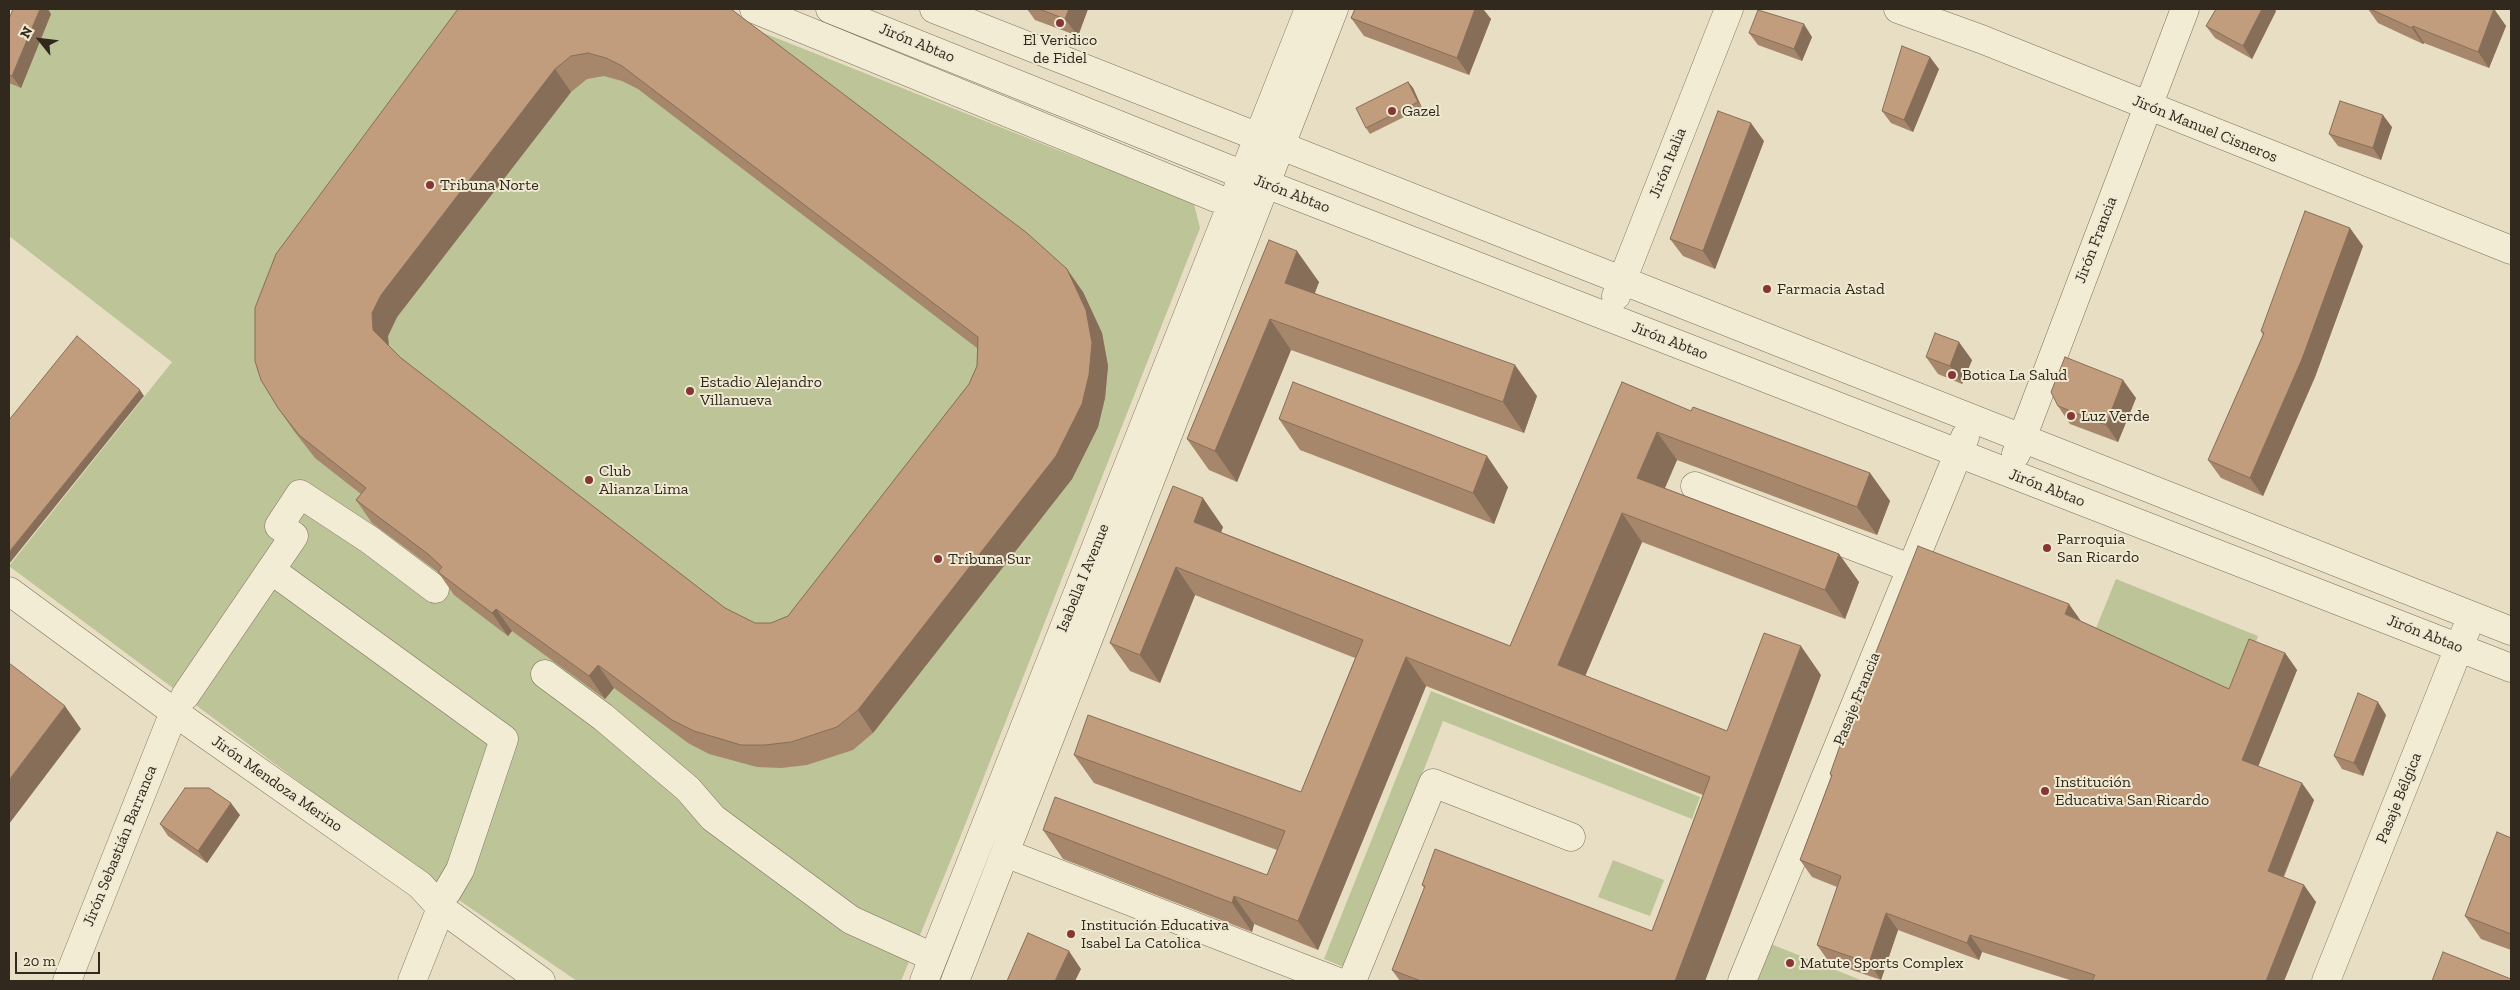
<!DOCTYPE html>
<meta charset="utf-8">
<style>
body{margin:0}
#map{position:relative;width:2520px;height:990px;overflow:hidden;background:#e7dec3;font-family:"Zilla Slab",serif}
canvas{display:block}
.frame{position:absolute;inset:0;border:10px solid #31281e;pointer-events:none}
.north{position:absolute;left:15px;top:15px;width:50px;height:50px;-webkit-text-stroke:4px #f0e9d1;paint-order:stroke;rotate:299deg;font-size:14px;font-weight:700;line-height:20px;text-align:center;color:#31281e}
.north::after{content:'';display:block;margin:auto;width:18px;height:22px;background:#31281e;clip-path:polygon(50% 0,100% 100%,50% 72%,0 100%)}
.scale{position:absolute;left:15px;top:952px;width:85px;height:22px;box-sizing:border-box;border:2px solid #31281e;border-top:0;padding-left:6px;font-size:15px;line-height:18px;white-space:nowrap;color:#31281e;-webkit-text-stroke:4px #f0e9d1;paint-order:stroke}
</style>
<div id="map">
<canvas width="2520" height="990"></canvas>
<div class="frame"></div>
<div class="north">N</div>
<div class="scale">20 m</div>
</div>
<script>
const ctx = document.querySelector('canvas').getContext('2d');
ctx.lineJoin = 'round';
function paint(path, color) {
  ctx.fillStyle = color;
  ctx.fill(path, 'evenodd');
}
function toPath(rows) {
  const path = new Path2D();
  for (const r of rows) {
    path.moveTo(r[0], r[1]);
    for (let i = 2; i < r.length; i += 2) path.lineTo(r[i], r[i + 1]);
  }
  return path;
}
function stroke(path, color, width, dash) {
  ctx.strokeStyle = color;
  ctx.lineWidth = width;
  ctx.lineCap = dash ? 'butt' : 'round';
  ctx.setLineDash(dash || []);
  ctx.stroke(path);
}
function write(font, color, halo, rows, align = 'center') {
  ctx.font = font + ' "Zilla Slab",serif';
  ctx.lineWidth = 4;
  ctx.setLineDash([]);
  ctx.textBaseline = 'middle';
  ctx.strokeStyle = halo;
  ctx.fillStyle = color;
  for (const [text, x, y, turn = 0] of rows) {
    ctx.save();
    ctx.translate(x, y);
    ctx.rotate((+turn || 0) * Math.PI / 180);
    ctx.textAlign = isNaN(turn) ? turn : align;
    if (halo) ctx.strokeText(text, 0, 0);
    ctx.fillText(text, 0, 0);
    ctx.restore();
  }
}
paint(toPath([
 [22,9,717,9,731,20,1078,158,1193,200,1200,228,957,845,901,981,577,981,447,892,9,566,172,362,9,236,9,43],
 [2116,579,2258,636,2234,702,2079,670],
 [1431,691,1700,797,1692,819,1443,721,1346,968,1324,959],
 [1613,860,1664,880,1650,916,1598,897],
 [1771,944,1863,981,1756,981]
]), '#bcc498');
const minor = toPath([
 [754,9,1216,198],
 [830,9,1266,184,2511,668],
 [934,9,2511,631],
 [1898,9,1981,39,2511,250],
 [1616,296,1729,9],
 [2016,454,2185,9],
 [1695,486,1910,568],
 [271,570,504,739,460,870,447,892],
 [9,591,174,712,420,885,441,908,541,981],
 [545,674,603,717,688,789,713,818,851,920,924,953],
 [185,696,294,536,279,526,300,494,370,540,435,589],
 [1005,853,1336,981],
 [67,981,174,712],
 [412,981,441,908],
 [924,981,1309,9],
 [955,981,1334,9],
 [1352,981,1433,783,1571,837],
 [1742,981,1965,437],
 [2326,981,2466,630]
]);
stroke(minor, '#7f705c', 29);
stroke(minor, '#f3ecd5', 28);
paint(toPath([
 [458,9,731,9,1083,292,1102,333,1108,366,1105,398,1098,427,1072,479,873,733,853,750,807,765,781,768,757,767,709,754,688,743,614,688,605,699,512,631,508,636,454,595,438,572,372,523,356,500,361,494,315,458,294,431,278,408],
 [604,76,622,81,638,89,977,348,977,366,969,384,788,616,771,623,755,623,725,608,401,358,389,346,388,336,397,317,571,92,587,79],
 [1027,9,1088,9,1078,36,1035,20],
 [1355,9,1483,9,1491,19,1469,75,1364,36,1351,18],
 [2216,9,2274,9,2276,11,2252,59,2215,38,2206,26],
 [2368,9,2494,9,2506,26,2489,68,2424,43,2423,44,2378,23],
 [51,14,21,88,9,83,9,19],
 [1749,33,1812,37,1802,61,1758,45],
 [1939,69,1913,132,1891,123,1882,111],
 [1408,82,1413,88,1422,108,1370,134,1366,128],
 [2392,127,2381,160,2338,146,2329,134],
 [1764,141,1715,269,1683,256,1670,239],
 [1269,240,1319,282,1315,293,1537,396,1524,433,1291,350,1237,482,1209,470,1187,439],
 [2363,246,2315,377,2263,496,2221,478,2208,460,2263,335,2261,331],
 [1926,357,1972,360,1962,384,1938,374],
 [1622,382,1691,411,1870,473,1890,501,1877,535,1677,460,1665,488,1839,554,1859,582,1845,619,1642,542,1585,676,1727,731,1821,675,1705,981,1400,981,1392,970,1424,888,1422,885,1652,931,1703,795,1426,686,1318,950,1254,924,1252,932,1063,859,1043,830,1267,875,1277,850,1094,783,1074,755,1301,792,1355,658,1195,595,1160,683,1130,671,1110,643,1173,486,1223,527,1221,532,1510,646],
 [2136,398,2118,442,2070,424,2058,406],
 [1279,419,1508,487,1494,524,1300,450],
 [2081,621,2229,689,2285,653,2297,670,2258,766,2314,800,2284,877,2316,902,2284,981,2073,981,1982,952,1979,960,1898,930,1881,980,1829,962,1817,945,1837,887,1812,877,1800,860,1831,777,1830,774],
 [2386,715,2363,776,2342,769,2334,756],
 [240,815,207,863,168,836,160,824],
 [2511,838,2511,950,2481,939,2465,916]
]), '#a6876c');
paint(toPath([
 [40,9,48,9,51,14,21,88,12,76],
 [1069,9,1088,9,1078,36,1065,19],
 [1475,9,1483,9,1491,19,1469,75,1457,58],
 [2262,9,2274,9,2276,11,2252,59,2243,46],
 [2494,9,2506,26,2489,68,2478,52],
 [1804,24,1812,37,1802,61,1794,49],
 [2413,26,2424,43,2423,44,2412,28],
 [1930,57,1939,69,1913,132,1904,120],
 [555,69,571,92,397,317,388,336,389,353,373,330,372,313,381,295],
 [1408,82,1413,88,1422,108,1418,102],
 [2383,115,2392,127,2381,160,2373,148],
 [1751,123,1764,141,1715,269,1703,251],
 [2350,228,2363,246,2315,377,2263,496,2250,478],
 [1297,251,1319,282,1306,313,1285,283],
 [1067,269,1083,292,1102,333,1108,366,1105,398,1098,427,1072,479,873,733,858,710],
 [1270,319,1291,350,1237,482,1215,451],
 [1959,342,1972,360,1962,384,1950,366],
 [1515,365,1537,396,1524,433,1503,402],
 [2123,380,2136,398,2118,442,2106,425],
 [140,390,144,396,9,564,9,552],
 [1657,432,1677,460,1657,506,1637,478],
 [1487,456,1508,487,1494,524,1473,493],
 [1870,473,1890,501,1877,535,1857,507],
 [1203,498,1223,527,1214,550,1194,522],
 [1622,513,1642,542,1578,693,1558,665],
 [1839,554,1859,582,1845,619,1825,590],
 [1176,567,1195,595,1160,683,1140,655],
 [2069,604,2081,621,2065,614],
 [496,609,512,631,508,636,492,613],
 [1801,646,1821,675,1705,981,1675,981],
 [2285,653,2297,670,2254,777,2242,760],
 [1406,657,1426,686,1318,950,1298,921],
 [598,665,614,688,605,699,589,676],
 [2378,702,2386,715,2363,776,2354,763],
 [65,706,81,729,9,824,9,780],
 [2302,783,2314,800,2279,887,2268,871],
 [231,803,240,815,207,863,198,851],
 [2304,885,2316,902,2284,981,2266,981],
 [1234,896,1254,924,1252,932,1232,903],
 [1886,913,1898,930,1881,980,1869,963],
 [1970,935,1982,952,1979,960,1967,943],
 [1069,951,1081,969,1075,981,1055,981]
]), '#876e58');
const building = toPath([
 [13,9,40,9,12,76,9,75,9,19,13,9],
 [458,9,731,9,1027,233,1067,269,1086,310,1092,343,1089,375,1082,404,1056,456,858,710,837,727,791,742,765,745,741,745,694,731,672,720,598,665,589,676,496,609,492,613,438,572,442,567,428,554,356,500,366,488,299,435,278,408,261,380,255,361,255,308,276,254,458,9],
 [588,53,606,58,622,66,978,337,977,366,969,384,788,616,771,623,755,623,725,608,401,358,373,330,372,313,381,295,555,69,571,56,588,53],
 [1039,9,1069,9,1065,19,1039,9],
 [1355,9,1475,9,1457,58,1351,18,1355,9],
 [2216,9,2262,9,2243,46,2206,26,2216,9],
 [2370,9,2494,9,2478,52,2413,26,2412,28,2370,9],
 [1758,10,1804,24,1794,49,1749,33,1758,10],
 [1902,46,1930,57,1904,120,1882,111,1902,46],
 [1408,82,1418,102,1366,128,1356,108,1408,82],
 [2340,101,2383,115,2373,148,2329,134,2340,101],
 [1718,111,1751,123,1703,251,1670,239,1718,111],
 [2305,211,2350,228,2302,359,2250,478,2208,460,2264,333,2261,331,2305,211],
 [1269,240,1297,251,1285,283,1515,365,1503,402,1270,319,1215,451,1187,439,1269,240],
 [1935,333,1959,342,1950,366,1926,357,1935,333],
 [77,336,140,390,9,552,9,420,77,336],
 [2065,357,2123,380,2106,425,2058,406,2051,392,2065,357],
 [1293,382,1487,456,1473,493,1279,419,1293,382],
 [1622,382,1691,411,1693,407,1870,473,1857,507,1657,432,1637,478,1839,554,1825,590,1622,513,1558,665,1727,731,1764,633,1801,646,1675,981,1421,981,1392,970,1425,886,1422,885,1435,849,1652,931,1710,777,1406,657,1298,921,1234,896,1232,903,1043,830,1055,797,1267,875,1285,831,1074,755,1088,715,1301,792,1363,640,1176,567,1140,655,1110,643,1173,486,1203,498,1194,522,1510,646,1622,382],
 [1918,546,2069,604,2065,614,2229,689,2249,639,2285,653,2242,760,2302,783,2268,871,2304,885,2266,981,2092,981,2095,975,1970,935,1967,943,1886,913,1869,963,1817,945,1841,876,1800,860,1832,775,1830,774,1849,720,1918,546],
 [9,663,65,706,9,780,9,663],
 [2358,693,2378,702,2354,763,2334,756,2358,693],
 [185,788,209,788,231,803,198,851,160,824,185,788],
 [2497,832,2511,838,2511,934,2465,916,2497,832],
 [1028,933,1069,951,1055,981,1007,981,1028,933],
 [2443,952,2511,979,2511,981,2432,981,2443,952]
]);
paint(building, '#c19d7d');
stroke(building, '#876e58', 1);
for (const [x, y, r, color] of [
 [1060,23,5,"#863734"],
 [1392,111,5,"#863734"],
 [430,185,5,"#863734"],
 [1767,289,5,"#863734"],
 [1952,375,5,"#863734"],
 [690,391,5,"#863734"],
 [2071,416,5,"#863734"],
 [589,480,5,"#863734"],
 [2047,548,5,"#863734"],
 [938,559,5,"#863734"],
 [2045,791,5,"#863734"],
 [1071,934,5,"#863734"],
 [1790,963,5,"#863734"]
]) {
  const dot = new Path2D();
  dot.arc(x, y, r, 0, 2 * Math.PI);
  ctx.fillStyle = color;
  ctx.fill(dot);
  stroke(dot, '#f0e9d1', 2);
}
write('16px', '#31281e', '#f0e9d1', [
 ["El Veridico",1060,40,"center"],
 ["de Fidel",1060,58,"center"],
 ["Gazel",1402,111],
 ["Tribuna Norte",440,185],
 ["Farmacia Astad",1777,289],
 ["Botica La Salud",1962,375],
 ["Estadio Alejandro",700,382],
 ["Villanueva",700,400],
 ["Luz Verde",2081,416],
 ["Club",599,471],
 ["Alianza Lima",599,489],
 ["Parroquia",2057,539],
 ["San Ricardo",2057,557],
 ["Tribuna Sur",948,559],
 ["Institución",2055,782],
 ["Educativa San Ricardo",2055,800],
 ["Institución Educativa",1081,925],
 ["Isabel La Catolica",1081,943],
 ["Matute Sports Complex",1800,963]
], 'left');
write('16px', '#31281e', '#f0e9d1', [
 ["Jirón Abtao",917,43,22],
 ["Jirón Manuel Cisneros",2205,129,22],
 ["Jirón Italia",1668,163,-68],
 ["Jirón Abtao",1292,194,21],
 ["Jirón Francia",2096,240,-69],
 ["Jirón Abtao",1670,341,21],
 ["Jirón Abtao",2047,488,21],
 ["Isabella I Avenue",1083,578,-68],
 ["Jirón Abtao",2425,634,21],
 ["Pasaje Francia",1857,699,-68],
 ["Jirón Mendoza Merino",277,784,35],
 ["Pasaje Bélgica",2399,798,-68],
 ["Jirón Sebastián Barranca",120,846,-68]
]);
</script>
